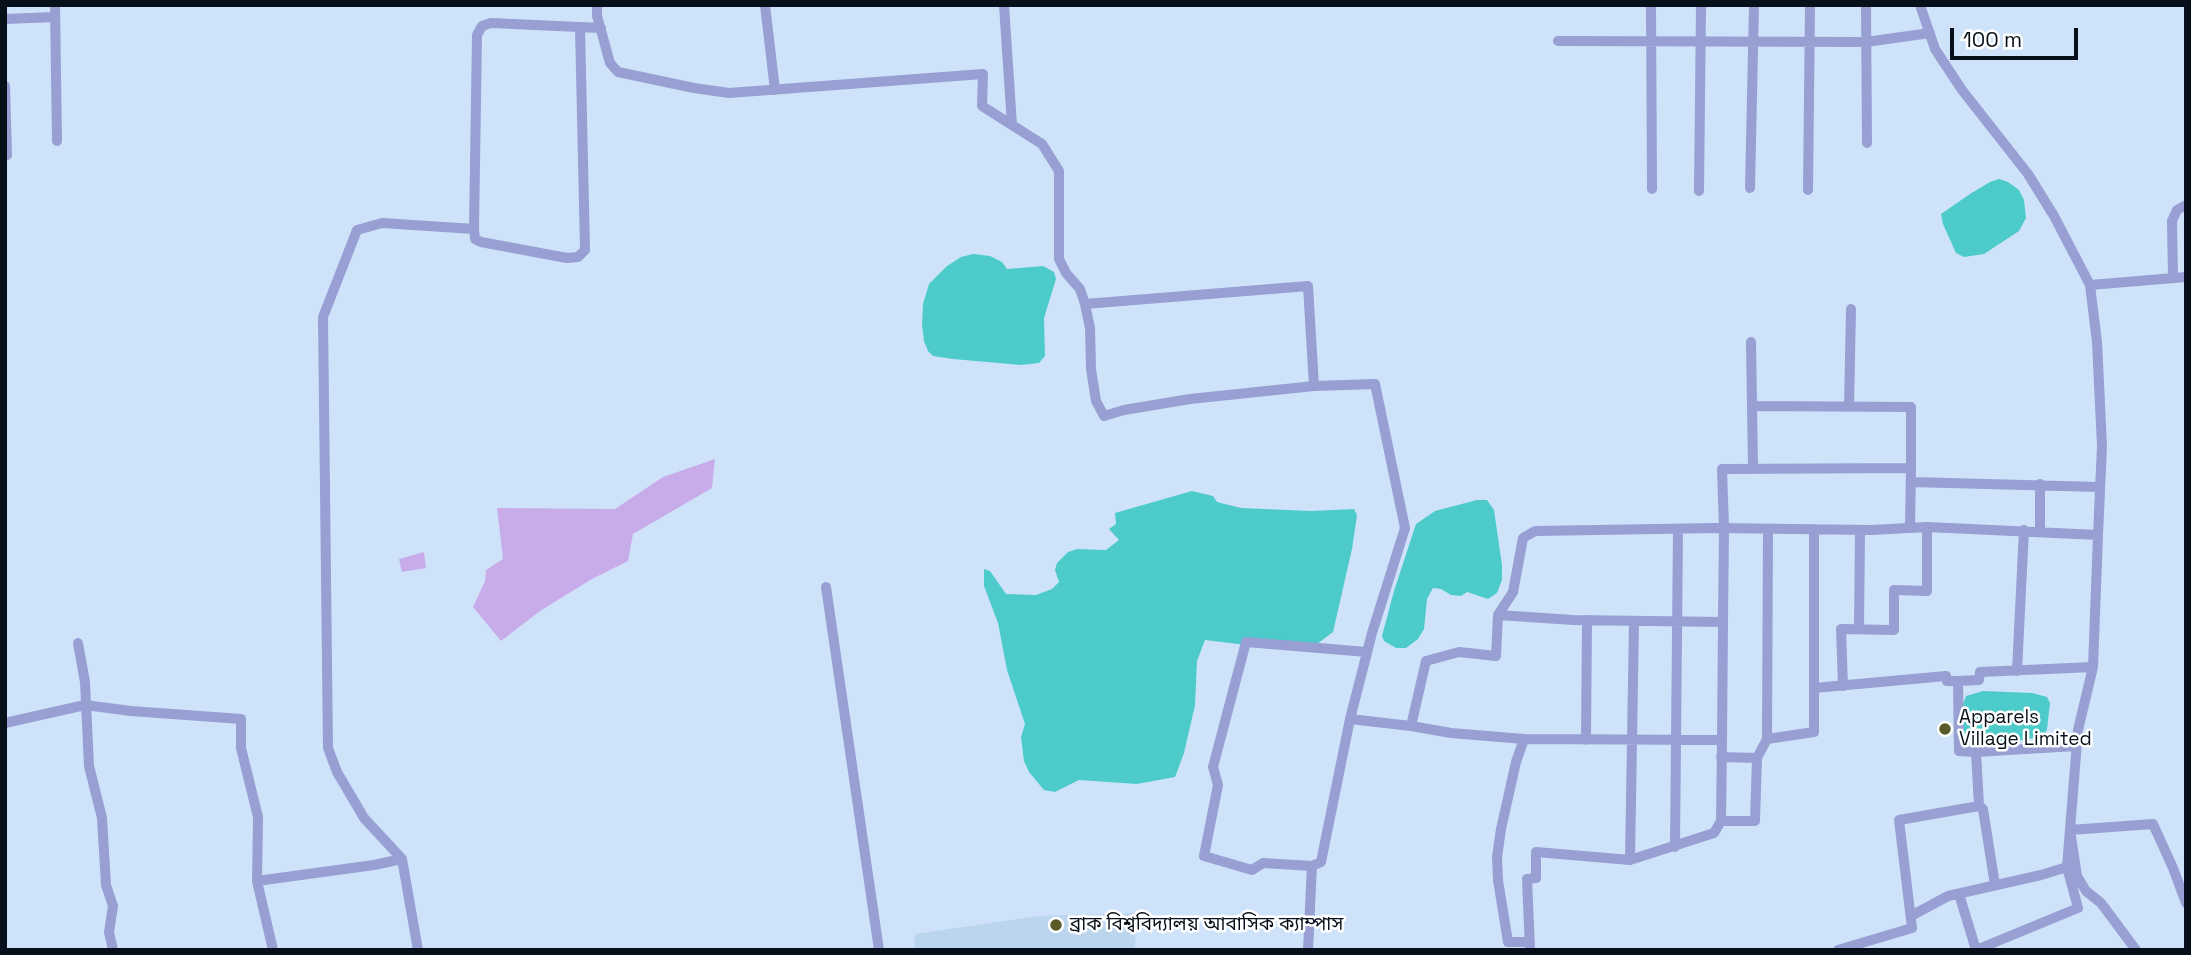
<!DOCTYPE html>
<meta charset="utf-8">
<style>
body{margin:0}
#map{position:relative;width:2191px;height:955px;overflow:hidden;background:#cee3fa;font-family:"Space Grotesk",sans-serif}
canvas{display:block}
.frame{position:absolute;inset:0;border:7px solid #07101a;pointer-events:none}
.scale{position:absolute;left:1950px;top:28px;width:128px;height:32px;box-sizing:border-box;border:4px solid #07101a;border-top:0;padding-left:9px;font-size:21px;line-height:24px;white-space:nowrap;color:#07101a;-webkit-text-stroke:5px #fff;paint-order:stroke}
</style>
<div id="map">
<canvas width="2191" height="955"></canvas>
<div class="frame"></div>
<div class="scale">100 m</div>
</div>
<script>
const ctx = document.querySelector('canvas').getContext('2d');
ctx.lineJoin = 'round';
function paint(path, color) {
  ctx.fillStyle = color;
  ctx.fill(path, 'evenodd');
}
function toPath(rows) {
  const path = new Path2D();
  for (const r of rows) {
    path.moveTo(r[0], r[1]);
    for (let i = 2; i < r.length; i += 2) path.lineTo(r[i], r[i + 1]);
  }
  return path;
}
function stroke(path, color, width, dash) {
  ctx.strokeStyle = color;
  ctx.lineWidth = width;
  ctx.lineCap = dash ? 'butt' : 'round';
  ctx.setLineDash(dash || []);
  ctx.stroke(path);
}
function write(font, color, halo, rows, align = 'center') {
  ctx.font = font + ' "Space Grotesk","Noto Sans Bengali",sans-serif';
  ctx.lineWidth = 5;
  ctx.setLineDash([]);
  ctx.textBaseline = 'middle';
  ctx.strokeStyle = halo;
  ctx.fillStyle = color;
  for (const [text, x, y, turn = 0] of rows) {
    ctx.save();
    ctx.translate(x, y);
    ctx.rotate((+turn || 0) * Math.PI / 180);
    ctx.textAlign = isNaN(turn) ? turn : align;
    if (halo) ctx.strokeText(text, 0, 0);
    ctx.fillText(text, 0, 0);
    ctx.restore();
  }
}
paint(toPath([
 [1136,913,1135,950,914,950,915,934,1039,916]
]), '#bbd5ef');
paint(toPath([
 [715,459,712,488,633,534,628,561,592,579,540,611,501,641,473,607,485,581,486,570,503,559,497,508,615,509,663,477],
 [424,552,426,568,402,572,399,559]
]), '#c8ace9');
paint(toPath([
 [1999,179,2008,182,2019,190,2024,200,2026,218,2019,231,1984,254,1964,257,1956,253,1943,224,1941,214,1970,194,1990,182],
 [973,254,990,256,1002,262,1007,269,1043,266,1054,272,1056,279,1044,318,1045,356,1039,363,1021,365,953,359,933,356,928,351,924,341,922,324,923,304,929,284,947,266,961,257],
 [1192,491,1213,496,1217,502,1241,508,1311,511,1354,509,1357,515,1352,549,1333,632,1317,644,1246,645,1205,640,1197,661,1195,705,1184,753,1175,777,1137,784,1079,780,1055,792,1044,790,1029,772,1024,761,1021,737,1025,724,1007,670,998,623,984,586,984,569,990,571,1006,594,1036,595,1052,589,1059,582,1055,570,1057,563,1068,552,1077,549,1106,550,1119,540,1109,529,1116,524,1115,513],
 [1477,500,1487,500,1494,510,1502,565,1502,580,1497,593,1488,599,1467,592,1461,596,1451,595,1441,589,1433,588,1427,599,1424,629,1418,639,1406,648,1396,648,1384,641,1382,636,1394,591,1416,524,1435,511],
 [1983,691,2032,693,2047,697,2050,703,2047,729,2044,736,1986,747,1975,747,1967,741,1964,737,1962,707,1966,696]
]), '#4ccbca');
stroke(toPath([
 [55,5,57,141],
 [597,5,597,16,610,63,618,72,694,88,729,93,983,74,982,106,1042,144,1059,171,1059,259,1066,273,1080,289,1085,304,1090,328,1091,369,1096,401,1104,416,1124,410,1190,399,1314,386,1375,384,1405,528,1372,633,1350,719,1321,862,1312,866,1308,950],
 [765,5,775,90],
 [1004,5,1012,125],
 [1651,5,1652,189],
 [1866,5,1867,143],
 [1920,5,1935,49,1962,90,2028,174,2054,216,2090,285,2097,342,2102,446,2098,535],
 [5,19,55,17],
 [1558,41,1866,42,1930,33],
 [5,86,7,155],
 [1750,188,1754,5],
 [1808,190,1810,5],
 [1699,191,1701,5],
 [474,229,475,239,481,242,567,258,578,257,585,250,580,27],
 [2173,278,2172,221,2177,210,2186,205],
 [2090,285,2186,277],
 [1085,304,1308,286,1314,386],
 [1751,342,1753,468],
 [1752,406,1911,407,1911,468],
 [1849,407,1851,309],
 [1911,482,2099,487],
 [2040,484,2040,530],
 [1768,529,1767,739,1814,732,1814,529],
 [826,587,879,950],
 [1498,615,1513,592,1523,538,1535,531,1716,528,1871,530,1927,527,2098,535,2093,667],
 [1723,622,1724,528,1722,469,1911,468,1910,528],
 [1859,629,1860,530],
 [78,643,85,682,89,766,102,818,106,885,113,906,109,932,113,950],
 [2017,671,2024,530],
 [1843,686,1841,629,1894,630,1894,590,1927,591,1927,527],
 [1814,688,1946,676,1947,681,1958,681],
 [1350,719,1411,726,1426,661,1459,652,1496,656,1498,615,1573,620,1723,622,1722,740,1524,739,1451,733,1411,726],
 [5,723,85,705,131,711,241,719,241,748,258,817,257,881],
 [1524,739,1516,762,1501,829,1497,857,1498,880,1508,942,1530,942],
 [1586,740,1587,620],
 [1976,752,2076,746],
 [1721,757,1757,758],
 [1979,806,1983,809,1995,885],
 [1721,821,1755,821,1757,758,1767,739],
 [1675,847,1678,529],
 [1630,860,1634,621],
 [1312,866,1263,863,1252,870,1204,856,1218,785,1213,767,1246,642,1367,652],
 [1959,894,1976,950],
 [273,950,257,881,374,865,402,859],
 [418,950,402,859,364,818,337,772,328,748,323,317,357,230,382,223,474,229,477,35,482,26,491,23,601,28],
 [1530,950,1527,879,1536,878,1536,852,1630,860,1714,833,1721,821,1722,740],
 [1838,950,1912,928,1899,820,1979,806,1976,752,1959,751,1958,681,1979,680,1980,672,2093,667,2078,730,2067,867,2041,875,1948,896,1911,916],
 [1976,950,2078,908,2067,867],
 [2136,950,2101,903,2086,891,2077,876,2070,830,2153,824,2173,868,2186,903]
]), '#979fd3', 10);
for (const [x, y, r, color] of [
 [1945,729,7,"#585a27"],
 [1056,925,7,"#585a27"]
]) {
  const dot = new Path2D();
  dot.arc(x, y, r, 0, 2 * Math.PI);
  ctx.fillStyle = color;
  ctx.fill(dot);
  stroke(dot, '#fff', 2.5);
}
write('19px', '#07101a', '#fff', [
 ["Apparels",1959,718],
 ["Village Limited",1959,740],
 ["ব্রাক বিশ্ববিদ্যালয় আবাসিক ক্যাম্পাস",1070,925]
], 'left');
</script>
